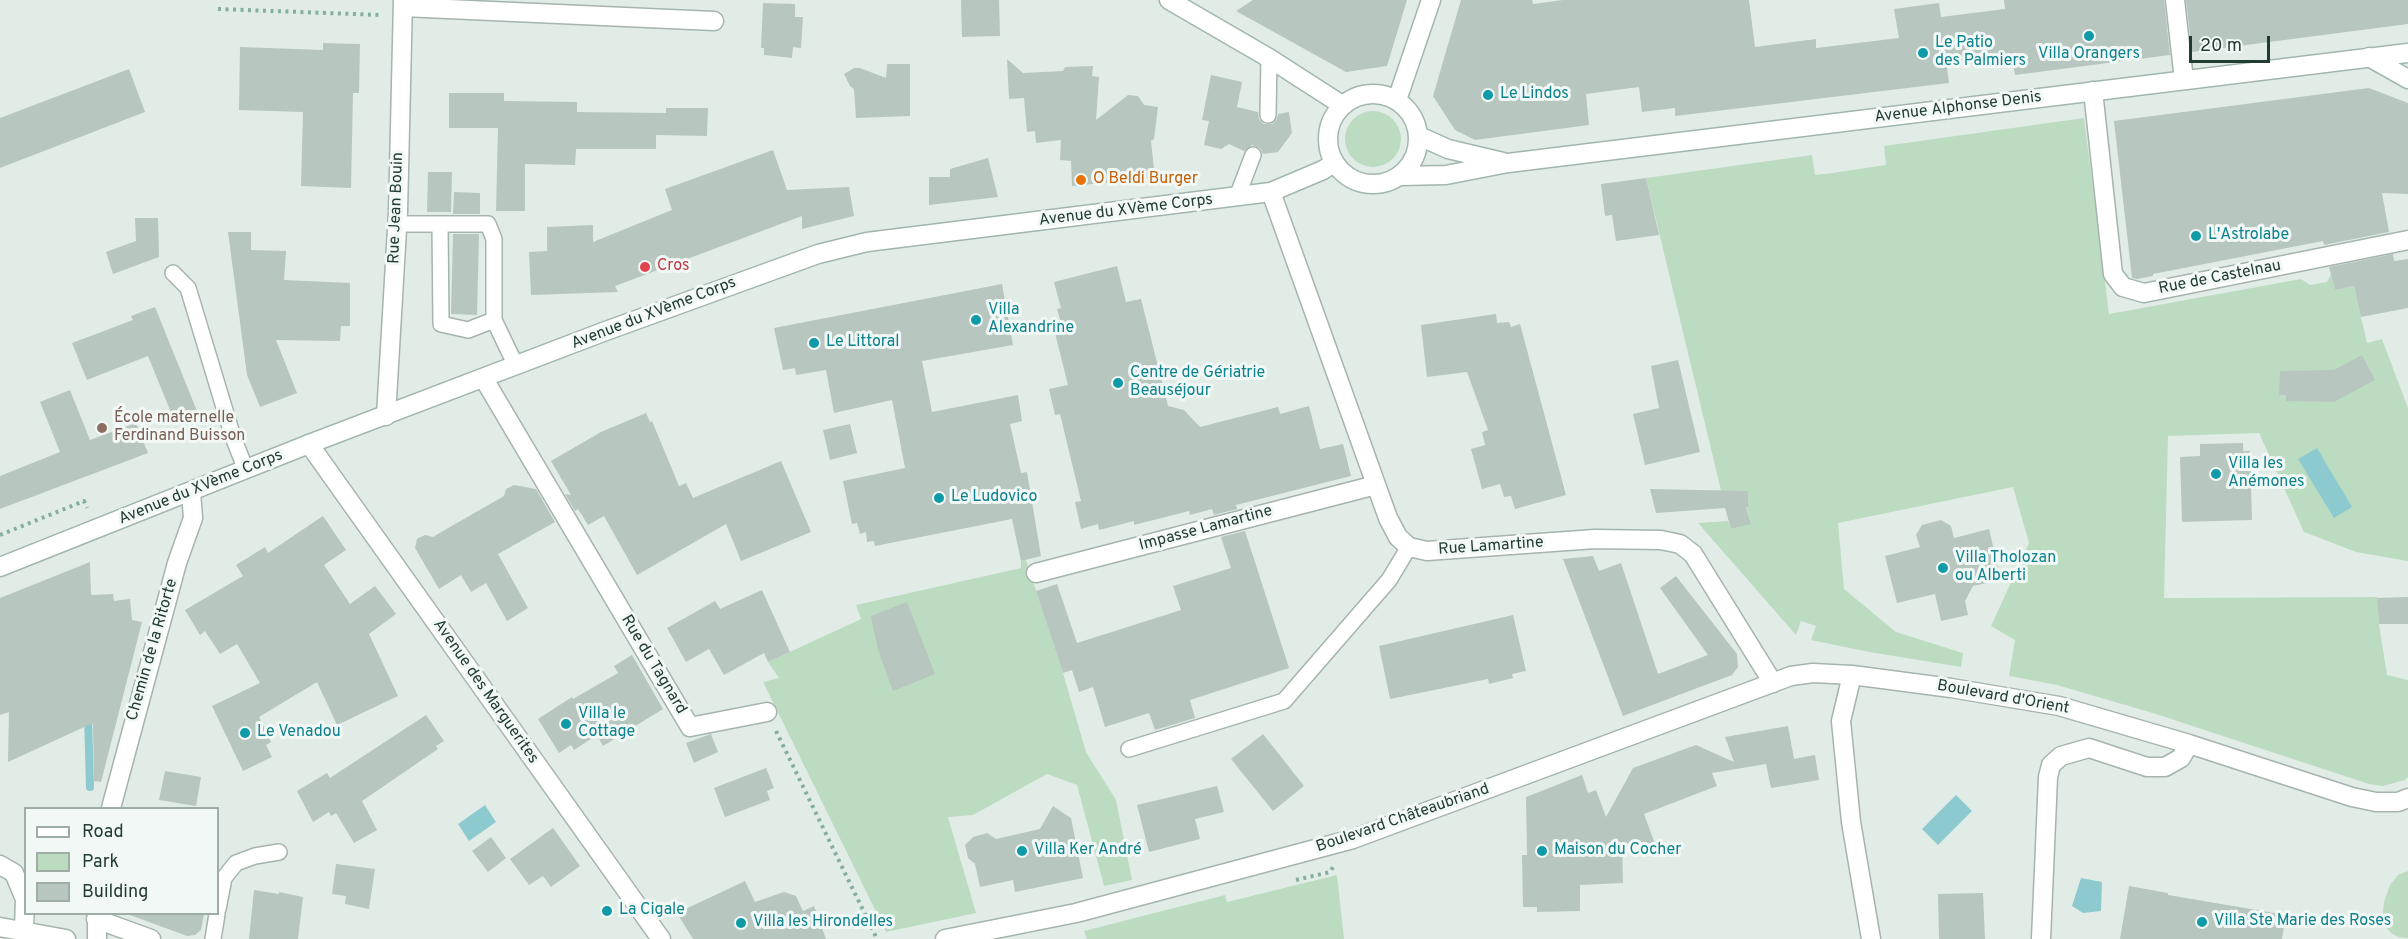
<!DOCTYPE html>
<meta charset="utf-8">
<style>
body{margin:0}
#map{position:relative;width:2408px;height:939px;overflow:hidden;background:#e2ece7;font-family:Overpass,sans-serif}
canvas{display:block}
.legend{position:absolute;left:24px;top:807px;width:195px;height:108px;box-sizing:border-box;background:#f2f8f5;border:2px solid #9fada7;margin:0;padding:8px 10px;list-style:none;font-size:18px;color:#233c33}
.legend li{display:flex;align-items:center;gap:12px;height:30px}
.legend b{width:30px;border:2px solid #9fada7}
.scale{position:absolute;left:2189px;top:36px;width:81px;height:27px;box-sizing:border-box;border:3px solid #233c33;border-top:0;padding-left:8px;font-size:18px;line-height:21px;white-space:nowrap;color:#233c33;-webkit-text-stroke:4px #f2f8f5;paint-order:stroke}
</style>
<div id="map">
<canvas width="2408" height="939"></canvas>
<ul class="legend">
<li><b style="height:8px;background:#fff"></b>Road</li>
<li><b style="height:16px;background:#bcdcc2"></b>Park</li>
<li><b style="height:16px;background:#b7c6bf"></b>Building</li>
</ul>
<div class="scale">20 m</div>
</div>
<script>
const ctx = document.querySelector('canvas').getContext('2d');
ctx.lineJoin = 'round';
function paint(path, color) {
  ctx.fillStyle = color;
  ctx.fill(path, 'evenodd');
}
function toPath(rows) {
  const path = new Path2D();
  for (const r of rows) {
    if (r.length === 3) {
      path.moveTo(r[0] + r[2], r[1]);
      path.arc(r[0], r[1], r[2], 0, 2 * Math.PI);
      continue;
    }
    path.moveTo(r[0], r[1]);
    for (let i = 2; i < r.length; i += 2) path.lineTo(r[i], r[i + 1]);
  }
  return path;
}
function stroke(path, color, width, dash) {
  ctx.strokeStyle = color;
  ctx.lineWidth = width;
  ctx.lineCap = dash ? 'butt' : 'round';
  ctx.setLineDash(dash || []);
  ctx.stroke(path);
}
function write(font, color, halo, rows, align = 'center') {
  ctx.font = font + ' Overpass,sans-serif';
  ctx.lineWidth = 6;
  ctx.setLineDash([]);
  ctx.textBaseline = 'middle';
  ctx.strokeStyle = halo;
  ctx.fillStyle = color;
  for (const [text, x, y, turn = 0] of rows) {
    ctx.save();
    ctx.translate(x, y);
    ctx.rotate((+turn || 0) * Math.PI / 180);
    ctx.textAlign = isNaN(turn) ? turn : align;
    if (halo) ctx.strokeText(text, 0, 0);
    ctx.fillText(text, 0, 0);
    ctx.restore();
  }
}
paint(toPath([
 [1373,139,28],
 [2084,118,2109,314,2301,279,2310,285,2327,282,2331,274,2335,290,2354,286,2367,343,2382,339,2408,408,2408,561,2356,552,2304,532,2259,433,2168,436,2164,598,2377,597,2379,624,2387,675,2408,680,2408,777,2405,780,2383,786,2369,784,2156,714,2057,685,2009,676,2015,640,1991,626,2029,543,2013,487,1838,523,1844,589,1896,632,1963,653,1961,667,1869,652,1811,640,1816,626,1801,621,1796,635,1698,523,1728,521,1731,529,1751,524,1744,498,1724,503,1646,178,1812,155,1815,175,1832,173,1886,165,1884,146],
 [1026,560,1063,673,1086,752,1116,800,1132,880,1104,886,1077,785,1047,774,973,815,948,817,976,913,886,932,763,682,779,678,768,662,861,619,856,605,1021,568,1021,561],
 [2408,871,2408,938,2398,937,2391,933,2383,924,2382,919,2384,902,2390,885,2398,875],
 [1337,875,1344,939,1087,939,1084,931,1225,895,1227,902]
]), '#bcdcc2');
paint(toPath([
 [2317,448,2352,507,2334,518,2298,459],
 [1956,795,1972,811,1938,845,1922,829],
 [485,805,496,822,469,841,458,824],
 [2081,878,2102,882,2101,911,2083,913,2072,906]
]), '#8ccacf');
stroke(toPath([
 [88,716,90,787]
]), '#8ccacf', 8);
paint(toPath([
 [961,0,999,0,1000,36,962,37],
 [1253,0,1407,0,1387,66,1346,72,1236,11],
 [1461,0,1532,0,1533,4,1563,0,1749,0,1755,47,1816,39,1816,48,1899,38,1894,9,1939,3,1941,17,2005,9,2004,0,2164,0,2170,55,2015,75,2012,58,1947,67,1949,83,1675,116,1675,108,1642,112,1639,87,1586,94,1589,125,1475,140,1455,130,1433,96],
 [2186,0,2408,0,2408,24,2192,52],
 [763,3,795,4,795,17,803,17,801,48,793,47,792,58,764,55,764,48,761,48],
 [323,43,360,44,359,93,353,93,351,188,301,186,303,112,239,110,240,47,323,50],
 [1007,59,1023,73,1063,71,1065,67,1093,66,1092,76,1099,77,1096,120,1128,95,1138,96,1144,105,1158,107,1154,139,1151,141,1155,178,1072,186,1071,161,1060,160,1061,140,1036,143,1035,131,1027,132,1024,98,1009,99],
 [887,64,910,64,910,116,856,118,854,89,850,86,844,74,854,68,860,68,886,78],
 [129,69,145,112,0,168,0,118],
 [1211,75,1242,82,1237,107,1258,112,1259,119,1264,124,1272,124,1277,119,1278,114,1289,112,1292,133,1278,152,1263,154,1260,148,1252,145,1244,151,1229,144,1221,149,1204,145,1209,121,1202,120],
 [2369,88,2408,103,2408,194,2382,193,2389,232,2324,245,2323,241,2153,274,2153,276,2137,279,2132,278,2114,121],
 [449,93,504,93,504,101,577,102,577,112,666,113,666,108,708,108,707,136,656,135,656,149,576,149,575,165,525,164,525,211,496,211,498,128,449,128],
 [773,150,787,190,849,187,854,216,802,229,802,216,615,286,618,292,531,295,529,252,547,251,547,227,593,225,593,242,672,210,665,189],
 [988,158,998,197,929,205,929,177,950,177,950,169],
 [428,172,452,172,451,212,427,212],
 [1646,178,1659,235,1616,241,1612,215,1605,216,1601,184],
 [454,192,480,193,480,214,453,214],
 [135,218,158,218,159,257,113,274,106,252,136,241],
 [228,232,251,232,251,250,286,251,284,280,350,283,350,326,341,326,340,341,276,340,297,393,260,407,247,375],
 [453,234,479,234,477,315,451,314],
 [2393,254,2394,261,2408,259,2408,308,2361,317,2354,286,2335,290,2329,267],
 [1117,266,1126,302,1141,299,1168,406,1184,410,1200,427,1278,407,1280,414,1309,406,1320,449,1343,444,1351,476,1236,505,1237,509,1214,515,1212,509,1190,515,1189,511,1134,525,1134,521,1099,530,1098,524,1081,529,1075,502,1081,501,1060,414,1055,415,1049,389,1068,385,1053,325,1061,323,1057,309,1061,308,1054,282],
 [1002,284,1013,345,922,361,932,412,1018,395,1022,421,1010,424,1021,473,1027,472,1041,556,1021,561,1012,519,875,546,874,541,867,542,866,532,860,534,857,523,852,524,843,481,905,468,892,400,834,413,826,370,796,375,795,368,783,370,774,328],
 [155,307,197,411,174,420,148,356,87,380,72,343,133,320,131,316],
 [1496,314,1497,323,1509,322,1511,327,1520,324,1566,495,1515,509,1511,496,1504,497,1500,484,1482,489,1471,449,1485,445,1482,432,1488,430,1467,372,1427,377,1421,325],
 [2362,355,2375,380,2334,402,2286,401,2286,395,2279,395,2280,371,2334,370],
 [1678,360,1700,452,1645,465,1633,414,1659,408,1651,366],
 [70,390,90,440,136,423,148,453,0,509,0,476,60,452,40,402],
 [646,413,650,422,652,421,679,486,686,483,693,498,781,461,811,532,741,561,726,524,637,575,604,516,588,525,578,509,575,511,565,494,571,495,551,461,601,432],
 [850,424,857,453,830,460,823,430],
 [2243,443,2243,451,2250,451,2252,520,2182,522,2180,457,2200,456,2200,444],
 [514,485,536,489,555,522,498,554,528,608,507,621,486,583,471,592,461,575,439,589,415,548,417,539,425,535,433,537,443,531,504,496,506,489],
 [1650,489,1748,491,1748,507,1746,507,1751,524,1731,529,1725,508,1656,513],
 [323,516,346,550,324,565,350,604,375,586,396,614,369,634,398,696,337,725,317,682,259,717,271,742,266,745,272,757,243,771,212,706,260,683,237,644,220,654,205,631,200,635,185,610,243,576,236,565,265,547,268,553],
 [1941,520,1951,526,1954,538,1989,529,2001,580,1973,586,1965,601,1968,615,1941,621,1935,594,1897,603,1885,556,1920,547,1916,535,1922,525],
 [1245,531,1289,668,1190,700,1195,718,1155,730,1149,713,1105,727,1093,687,1079,692,1072,670,1063,673,1036,591,1057,584,1077,643,1181,610,1173,586,1231,568,1221,537],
 [1593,556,1599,571,1621,563,1658,674,1708,655,1660,588,1676,576,1737,654,1738,667,1732,675,1623,716,1563,559],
 [90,562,91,595,113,594,114,601,130,599,132,620,142,622,101,782,94,781,93,723,8,762,9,712,0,715,0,598],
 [762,590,790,652,768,662,764,653,724,675,709,649,686,662,667,628,715,601,720,609],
 [2408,597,2408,624,2379,624,2377,598],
 [907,602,935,674,893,691,878,650,871,616],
 [1513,615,1526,671,1512,674,1513,678,1489,684,1488,679,1390,699,1379,646],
 [632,655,663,709,603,746,597,735,574,750,571,745,559,753,538,719,572,697,573,699,618,673,614,666],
 [426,715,444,741,436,746,438,749,362,801,377,830,354,843,336,813,331,816,329,812,313,822,297,791,327,773,330,778],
 [1788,726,1794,759,1815,755,1819,780,1771,788,1766,764,1712,773,1717,786,1644,814,1655,844,1622,844,1623,883,1580,885,1580,911,1537,912,1537,907,1523,907,1522,855,1527,855,1526,797,1582,775,1588,793,1596,790,1606,817,1633,768,1696,745,1734,762,1725,737],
 [711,734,718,752,694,763,686,743],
 [1263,734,1304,786,1273,811,1231,759],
 [766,768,774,788,767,791,770,800,725,817,714,788],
 [165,771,201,777,196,806,159,800],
 [1217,786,1224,812,1195,819,1200,839,1149,852,1137,805],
 [1053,806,1071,818,1083,878,1015,892,1013,880,980,887,975,864,968,858,965,845,973,837,987,833,996,839,1040,829],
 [553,828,580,866,551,887,543,876,529,885,510,859],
 [491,837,506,858,488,872,472,851],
 [336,864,375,869,369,909,345,904,346,896,332,894],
 [745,881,755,902,784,892,796,896,803,911,814,906,826,939,693,939,677,913],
 [2129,886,2168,893,2168,895,2286,915,2282,939,2120,939],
 [254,890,279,894,279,892,303,897,298,939,249,939],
 [1983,893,1985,939,1939,939,1938,894],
 [130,914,204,914,201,930,195,935,187,936,130,915]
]), '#b7c6bf');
const lane = toPath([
 [1268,115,1269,58],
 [1237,197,1253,155],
 [398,224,488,224,494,239,494,320,468,330,441,324,440,224],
 [173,273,188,288,233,437,246,470],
 [494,320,516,366],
 [1129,749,1284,701,1389,580,1409,547],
 [218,909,224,878,236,863,255,856,279,852],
 [213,939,217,914]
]);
const street = toPath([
 [2175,0,2184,80],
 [403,7,714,21],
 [2093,91,2113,274,2123,287,2144,293,2408,240],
 [1271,192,1388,518,1398,537,1409,547,1427,551,1595,539,1661,540,1680,544,1693,554,1773,683],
 [484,379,690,727,767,712],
 [386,416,398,212,403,0],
 [309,444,661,939],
 [1036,573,1376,485],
 [1852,675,1841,721,1851,822,1871,939],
 [111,808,177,563,193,518,191,492],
 [0,865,14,873,25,899,24,930],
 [97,914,97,939],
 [96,919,151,939],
 [0,927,66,939],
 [945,939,1076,913,1353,839,1791,676,1813,673,1852,675,1951,688,2059,706,2189,744,2352,797,2376,802,2398,802,2408,798],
 [2041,939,2048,777,2051,765,2061,756,2089,748,2147,767,2165,767,2181,758,2189,744]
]);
const secondary = toPath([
 [1169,0,1269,58,1342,105],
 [2369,57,2408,79],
 [1373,139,45],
 [1397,100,1431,0],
 [1419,136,1448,149,1503,162],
 [1400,176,1446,175,1508,163,2408,53],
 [0,567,309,444,603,332,818,254,867,242,1271,192,1323,170,1334,163]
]);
stroke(lane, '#a5b4ad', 18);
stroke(street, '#a5b4ad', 21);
stroke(secondary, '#a1b7ad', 21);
stroke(toPath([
 [218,9,381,15],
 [0,535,84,501,87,508],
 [776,731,877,939],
 [1296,880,1330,872,1333,867]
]), '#84ae9d', 4, [3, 4.5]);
stroke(lane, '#fff', 15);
stroke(street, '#fff', 18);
stroke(secondary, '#fff', 18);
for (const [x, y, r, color] of [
 [2089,36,6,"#0f9aa8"],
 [1923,53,6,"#0f9aa8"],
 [1488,95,6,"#0f9aa8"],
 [1081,180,6,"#e8710a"],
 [2196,236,6,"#0f9aa8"],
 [645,267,6,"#e0444e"],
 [976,320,6,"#0f9aa8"],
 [814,343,6,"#0f9aa8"],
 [1118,383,6,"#0f9aa8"],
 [102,428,6,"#8d6e63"],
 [2216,474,6,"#0f9aa8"],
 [939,498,6,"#0f9aa8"],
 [1943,568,6,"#0f9aa8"],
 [566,724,6,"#0f9aa8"],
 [245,733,6,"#0f9aa8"],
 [1022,851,6,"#0f9aa8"],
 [1542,851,6,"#0f9aa8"],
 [607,911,6,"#0f9aa8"],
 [2202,922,6,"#0f9aa8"],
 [741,923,6,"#0f9aa8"]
]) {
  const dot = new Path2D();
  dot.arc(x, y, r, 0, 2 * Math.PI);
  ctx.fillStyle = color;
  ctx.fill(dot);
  stroke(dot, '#f2f8f5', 2);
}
write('16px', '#0d838f', '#f2f8f5', [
 ["Le Patio",1935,44],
 ["des Palmiers",1935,62],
 ["Villa Orangers",2089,55,"center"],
 ["Le Lindos",1500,95],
 ["L'Astrolabe",2208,236],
 ["Villa",988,311],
 ["Alexandrine",988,329],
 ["Le Littoral",826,343],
 ["Centre de Gériatrie",1130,374],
 ["Beauséjour",1130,392],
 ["Villa les",2228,465],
 ["Anémones",2228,483],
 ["Le Ludovico",951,498],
 ["Villa Tholozan",1955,559],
 ["ou Alberti",1955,577],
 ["Villa le",578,715],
 ["Cottage",578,733],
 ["Le Venadou",257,733],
 ["Villa Ker André",1034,851],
 ["Maison du Cocher",1554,851],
 ["La Cigale",619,911],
 ["Villa Ste Marie des Roses",2214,922],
 ["Villa les Hirondelles",753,923]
], 'left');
write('16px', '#233c33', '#f2f8f5', [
 ["Avenue Alphonse Denis",1958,108,-7],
 ["Rue Jean Bouin",397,208,-88],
 ["Avenue du XVème Corps",1126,211,-7],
 ["Rue de Castelnau",2220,278,-11],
 ["Avenue du XVème Corps",654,314,-21],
 ["Avenue du XVème Corps",201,488,-22],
 ["Impasse Lamartine",1206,529,-15],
 ["Rue Lamartine",1491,547,-4],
 ["Chemin de la Ritorte",153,650,-74],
 ["Rue du Tagnard",653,665,59],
 ["Avenue des Marguerites",485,692,55],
 ["Boulevard d'Orient",2003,698,10],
 ["Boulevard Châteaubriand",1403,819,-19]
]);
write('16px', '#c56008', '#f2f8f5', [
 ["O Beldi Burger",1093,180]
], 'left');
write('16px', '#be3a42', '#f2f8f5', [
 ["Cros",657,267]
], 'left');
write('16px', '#785e54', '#f2f8f5', [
 ["École maternelle",114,419],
 ["Ferdinand Buisson",114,437]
], 'left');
</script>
